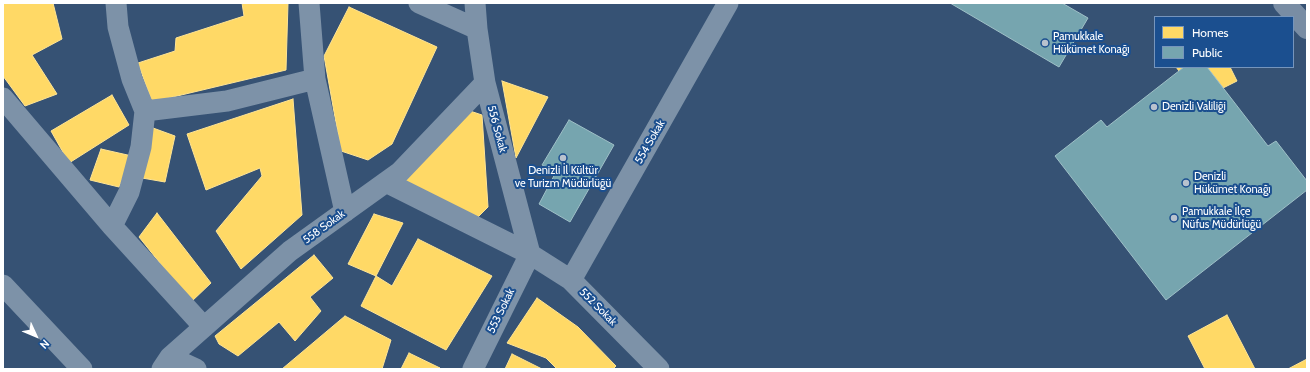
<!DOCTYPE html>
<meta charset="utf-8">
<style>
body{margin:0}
#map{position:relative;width:1310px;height:372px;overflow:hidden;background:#365274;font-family:Cabin,sans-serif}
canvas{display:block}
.frame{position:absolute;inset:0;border:4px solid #fff;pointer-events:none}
.legend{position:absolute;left:1154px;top:16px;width:140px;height:52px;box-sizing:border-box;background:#1b4f8f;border:1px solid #7695bc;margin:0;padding:5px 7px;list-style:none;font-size:12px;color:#fff}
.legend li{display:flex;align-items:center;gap:8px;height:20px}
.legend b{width:20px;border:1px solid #7695bc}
.north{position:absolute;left:16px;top:316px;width:40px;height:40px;-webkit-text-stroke:3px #1b4f8f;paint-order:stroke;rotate:134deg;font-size:11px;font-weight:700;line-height:16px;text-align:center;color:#fff}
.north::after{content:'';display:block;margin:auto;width:14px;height:18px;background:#fff;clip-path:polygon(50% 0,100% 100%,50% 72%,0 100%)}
</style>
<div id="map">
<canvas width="1310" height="372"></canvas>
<div class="frame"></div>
<ul class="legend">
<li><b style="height:11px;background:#ffd966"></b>Homes</li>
<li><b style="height:11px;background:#76a5af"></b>Public</li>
</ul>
<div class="north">N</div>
</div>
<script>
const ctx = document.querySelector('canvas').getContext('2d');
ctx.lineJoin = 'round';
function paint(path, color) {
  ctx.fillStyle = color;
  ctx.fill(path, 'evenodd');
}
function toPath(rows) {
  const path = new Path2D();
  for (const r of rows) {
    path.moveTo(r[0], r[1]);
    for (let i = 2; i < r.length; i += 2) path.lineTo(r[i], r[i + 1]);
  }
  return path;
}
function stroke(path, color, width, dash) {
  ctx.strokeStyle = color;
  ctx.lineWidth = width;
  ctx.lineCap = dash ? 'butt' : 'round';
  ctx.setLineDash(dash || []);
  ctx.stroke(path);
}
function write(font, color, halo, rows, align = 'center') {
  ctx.font = font + ' Cabin,sans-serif';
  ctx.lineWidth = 4;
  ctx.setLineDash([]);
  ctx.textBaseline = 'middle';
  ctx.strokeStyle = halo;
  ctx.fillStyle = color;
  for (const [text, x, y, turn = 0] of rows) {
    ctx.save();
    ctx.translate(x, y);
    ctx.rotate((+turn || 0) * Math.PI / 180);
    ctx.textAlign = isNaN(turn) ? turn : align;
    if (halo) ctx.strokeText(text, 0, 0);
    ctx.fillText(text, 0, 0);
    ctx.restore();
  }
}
const homes = toPath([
 [3,3,53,3,62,39,32,55,57,94,25,106,3,76,3,3],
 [242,3,288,3,286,70,152,102,138,63,175,51,176,38,244,16,242,3],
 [349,7,437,47,392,144,368,160,341,151,324,56,349,7],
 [1176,67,1184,67,1179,71,1176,67],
 [1207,67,1230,67,1237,81,1223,88,1207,67],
 [502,81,548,97,516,158,502,81],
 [112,95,129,125,69,163,51,131,112,95],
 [293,99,302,215,241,269,216,231,262,176,260,168,206,190,187,134,293,99],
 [467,110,482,115,488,207,477,218,397,182,467,110],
 [153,128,175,136,165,182,142,178,153,128],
 [101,149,132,156,119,187,90,180,101,149],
 [157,213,211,283,191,302,139,237,157,213],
 [374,214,403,223,376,276,348,264,374,214],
 [418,239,492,276,446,350,361,306,376,276,392,286,418,239],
 [314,255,333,278,310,297,321,311,295,341,279,322,238,356,219,344,215,336,314,255],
 [537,298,578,327,616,366,613,369,557,369,546,358,507,343,537,298],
 [1227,315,1255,369,1205,369,1188,336,1227,315],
 [345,316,391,340,382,369,282,369,345,316],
 [409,353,440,368,401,369,409,353],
 [512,354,542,369,505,369,512,354],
 [1307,359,1307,369,1288,369,1307,359]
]);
paint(homes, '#ffd966');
stroke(homes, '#ffe494', 1);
const public = toPath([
 [950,3,1062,3,1088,18,1059,67,950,3],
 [1184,67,1207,67,1268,146,1276,141,1307,181,1307,190,1166,300,1055,156,1101,120,1107,127,1184,67],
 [569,120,614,145,570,222,539,204,556,172,542,165,569,120]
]);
paint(public, '#76a5af');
stroke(public, '#9fc0c7', 1);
stroke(toPath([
 [309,3,315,79,345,212],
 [419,3,477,29],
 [475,3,477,29,485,83,530,254],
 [3,98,112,226,204,327],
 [145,111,227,101,315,79],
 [386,182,530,254,571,280,659,369],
 [112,226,129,192,141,147,145,111,132,79,118,27,116,3],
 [571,280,728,3],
 [3,285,82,369],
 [170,357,196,369],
 [162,369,170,357,290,251,400,172,485,83],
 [473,369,530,254]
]), '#7d92a8', 21);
stroke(toPath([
 [1284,3,1307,28]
]), '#798da4', 22);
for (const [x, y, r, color] of [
 [1045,43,4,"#b9c2ce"],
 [1154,107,4,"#b9c2ce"],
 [563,158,4,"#b9c2ce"],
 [1186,183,4,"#b9c2ce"],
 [1174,218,4,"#b9c2ce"]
]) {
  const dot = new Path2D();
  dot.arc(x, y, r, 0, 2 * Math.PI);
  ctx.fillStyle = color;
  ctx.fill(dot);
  stroke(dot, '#1b4f8f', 1.5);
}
write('11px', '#fff', '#1b4f8f', [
 ["Pamukkale",1053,37],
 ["Hükümet Konağı",1053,50],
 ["Denizli Valiliği",1162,107],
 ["Denizli İl Kültür",563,171,"center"],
 ["ve Turizm Müdürlüğü",563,184,"center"],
 ["Denizli",1194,177],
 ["Hükümet Konağı",1194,190],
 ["Pamukkale İlçe",1182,212],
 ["Nüfus Müdürlüğü",1182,225]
], 'left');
write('11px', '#fff', '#1b4f8f', [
 ["556 Sokak",497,129,75],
 ["554 Sokak",650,142,-60],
 ["558 Sokak",324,227,-36],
 ["552 Sokak",598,307,45],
 ["553 Sokak",501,311,-64]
]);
</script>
